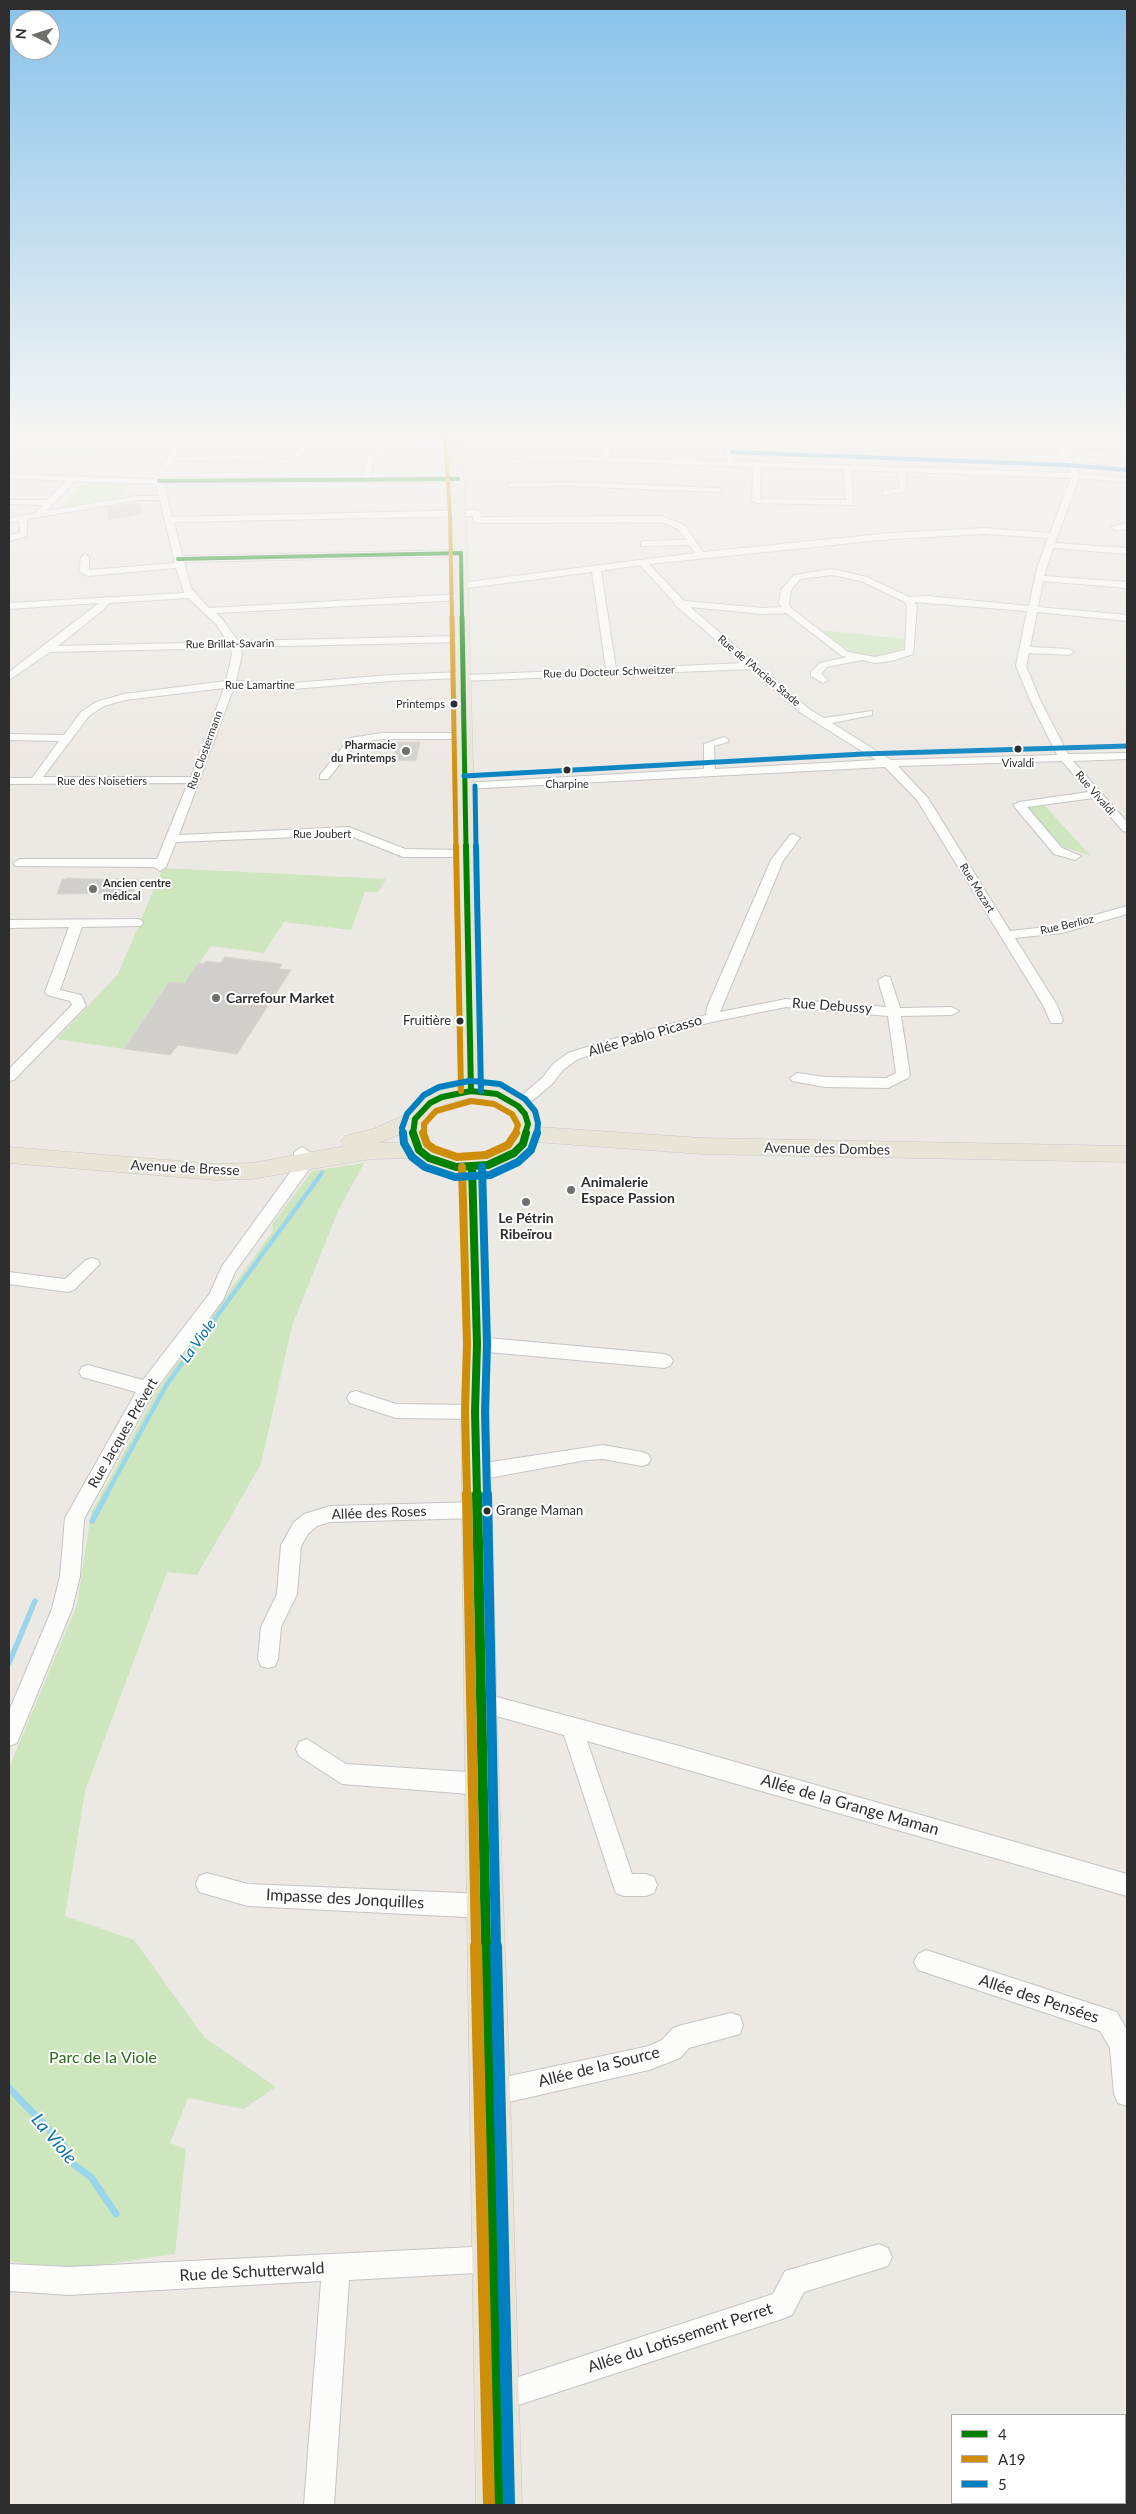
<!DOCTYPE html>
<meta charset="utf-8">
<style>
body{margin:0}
#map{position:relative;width:1136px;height:2514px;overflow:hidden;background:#ece8e4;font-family:Lato,sans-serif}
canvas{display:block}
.frame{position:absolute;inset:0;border:10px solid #2e2e2e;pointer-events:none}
.legend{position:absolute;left:951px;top:2414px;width:175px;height:90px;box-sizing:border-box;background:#fff;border:1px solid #ababab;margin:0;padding:6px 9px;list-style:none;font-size:15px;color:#2e2e2e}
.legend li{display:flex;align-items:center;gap:10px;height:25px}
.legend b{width:25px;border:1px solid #ababab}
.north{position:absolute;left:10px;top:10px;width:50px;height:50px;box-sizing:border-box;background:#fff;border:1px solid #ababab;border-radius:50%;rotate:275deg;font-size:14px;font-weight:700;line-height:20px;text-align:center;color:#2e2e2e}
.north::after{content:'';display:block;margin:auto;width:18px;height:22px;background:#706f6e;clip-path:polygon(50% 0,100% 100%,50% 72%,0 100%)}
</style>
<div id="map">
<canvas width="1136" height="2514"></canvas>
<div class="frame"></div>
<ul class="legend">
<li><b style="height:6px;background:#008000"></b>4</li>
<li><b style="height:6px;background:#cf8e09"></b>A19</li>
<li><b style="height:6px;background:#0080c0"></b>5</li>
</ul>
<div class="north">N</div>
</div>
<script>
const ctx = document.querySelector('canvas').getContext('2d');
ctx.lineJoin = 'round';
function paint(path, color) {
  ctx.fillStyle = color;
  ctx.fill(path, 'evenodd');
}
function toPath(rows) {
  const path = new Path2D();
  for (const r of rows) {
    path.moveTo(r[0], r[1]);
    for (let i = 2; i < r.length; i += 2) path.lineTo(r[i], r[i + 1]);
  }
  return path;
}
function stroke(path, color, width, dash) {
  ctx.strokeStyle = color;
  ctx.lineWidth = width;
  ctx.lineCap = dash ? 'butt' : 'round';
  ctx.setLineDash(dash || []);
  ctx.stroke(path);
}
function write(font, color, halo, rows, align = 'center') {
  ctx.font = font + ' Lato,sans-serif';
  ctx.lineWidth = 4;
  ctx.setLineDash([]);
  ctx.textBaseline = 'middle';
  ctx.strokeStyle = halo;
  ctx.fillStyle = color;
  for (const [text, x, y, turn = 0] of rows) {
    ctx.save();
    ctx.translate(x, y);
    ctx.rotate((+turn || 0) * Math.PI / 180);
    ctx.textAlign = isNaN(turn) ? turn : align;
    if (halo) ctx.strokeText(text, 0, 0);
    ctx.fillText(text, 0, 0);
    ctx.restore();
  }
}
paint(toPath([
 [56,444,70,446,96,447,85,458,36,455],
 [84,481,131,483,118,498,60,508],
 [820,630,906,639,905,648,882,656,864,656,851,652],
 [1044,805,1091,856,1058,845,1027,809,1030,806],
 [163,868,386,879,378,892,365,892,351,930,284,922,264,953,211,946,184,984,169,982,124,1049,57,1039,118,974],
 [364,1163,338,1211,292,1326,261,1464,197,1575,167,1572,85,1791,65,1916,134,1940,205,2038,276,2087,243,2109,188,2098,170,2143,186,2149,175,2254,66,2270,9,2261,9,1768,77,1605,91,1513,157,1391,273,1231,272,1225,312,1171]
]), '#cee6be');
stroke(toPath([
 [106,1495,167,1384,322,1173]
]), '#99d6ec', 4.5);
stroke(toPath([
 [92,1521,107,1494],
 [9,1663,35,1601]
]), '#99d6ec', 5.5);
stroke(toPath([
 [9,2088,63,2144,73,2164,91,2177,116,2214]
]), '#99d6ec', 7);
const building = toPath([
 [139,503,142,514,109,520,107,507,139,503],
 [397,742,420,742,416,761,393,760,397,742],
 [69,878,84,879,138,879,133,893,57,894,62,880,69,878],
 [225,957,282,964,279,969,291,970,237,1054,178,1045,170,1055,124,1049,169,982,184,984,198,963,204,964,206,961,221,963,225,957]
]);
paint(building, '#d1cecb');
stroke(building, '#d7d4d0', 1);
const street = toPath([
 [183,435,192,435,183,442,175,457,289,454,299,450,318,435,327,435,305,454,290,458,173,461,169,468,163,468,162,466,176,441,183,435],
 [264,435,273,435,266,442,260,442,259,440,264,435],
 [393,435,401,435,374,460,370,478,458,477,462,479,458,481,164,484,172,517,477,510,481,513,481,517,662,516,684,525,703,552,891,533,985,528,1050,533,1071,478,906,472,906,491,886,495,883,495,883,491,899,488,898,472,851,470,853,505,756,503,752,501,753,467,457,456,453,454,457,452,603,457,605,435,613,435,611,457,727,461,720,435,728,435,735,461,1070,473,1050,435,1058,435,1066,450,1115,453,1116,455,1112,457,1068,455,1079,474,1127,478,1127,482,1079,478,1055,543,1127,548,1127,554,1053,548,1044,576,1127,582,1127,588,1043,581,1038,607,1127,615,1127,621,1037,612,1030,647,1069,649,1074,652,1069,655,1029,653,1026,666,1040,700,1068,754,1127,753,1127,759,1073,761,1127,822,1127,832,1123,831,1094,798,1027,807,1062,848,1081,856,1075,860,1054,854,1013,805,1019,802,1088,792,1062,761,898,766,928,798,1010,931,1056,926,1127,906,1127,914,1062,933,1015,938,1057,1005,1063,1020,1061,1023,1051,1023,1043,1005,917,800,885,767,465,789,459,786,465,783,704,769,704,744,724,737,729,740,728,742,714,746,715,769,876,760,801,713,750,669,463,681,458,678,390,681,293,689,234,687,179,835,349,827,405,849,468,850,474,854,472,857,403,857,348,835,176,842,166,867,160,871,154,867,15,866,13,863,19,859,157,859,188,783,9,784,9,778,32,778,59,741,9,740,9,734,64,735,81,712,96,702,124,694,226,681,232,654,230,648,50,652,9,680,9,672,99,603,9,609,9,603,184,593,176,568,88,576,79,571,81,557,85,554,89,557,89,570,175,563,160,500,138,500,27,519,27,536,9,541,9,535,20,533,19,521,9,522,9,518,35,513,43,505,9,504,9,500,47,500,66,481,9,478,9,474,170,480,362,478,367,457,393,435],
 [761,467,843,470,846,500,760,499,761,467],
 [75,481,156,484,159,496,138,496,46,511,75,481],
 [473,516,473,520,477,523,661,522,678,529,686,540,644,541,641,542,641,546,689,545,695,553,460,583,455,586,460,589,592,572,606,669,468,675,463,672,390,675,293,683,236,681,242,654,240,647,461,642,466,639,461,636,238,641,223,620,216,613,461,600,466,597,461,594,209,608,191,588,184,562,461,556,465,553,461,550,182,556,174,522,473,516],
 [985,534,1048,538,1037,568,1029,606,927,596,909,597,867,577,832,569,794,575,781,590,779,604,782,607,763,608,684,601,649,564,891,539,985,534],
 [640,565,674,602,675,605,743,663,616,669,601,571,640,565],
 [832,575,861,581,905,602,907,606,905,650,875,657,848,652,791,608,789,604,791,590,800,579,832,575],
 [188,598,216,624,228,642,58,646,103,610,109,603,188,598],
 [914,602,1027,611,1016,666,1030,700,1057,755,891,760,832,723,872,715,872,711,824,718,809,709,690,607,763,614,786,613,842,656,847,657,820,663,811,672,811,676,823,683,828,680,821,674,827,667,862,660,875,663,892,661,913,654,917,606,914,602],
 [224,688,191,777,43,777,89,716,104,706,125,700,224,688],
 [566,482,719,488,723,490,719,492,566,486,511,487,507,485,511,483,566,482],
 [1127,523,1127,529,1115,530,1111,527,1127,523],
 [382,733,464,733,469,736,464,739,382,739,357,743,328,779,320,779,320,775,350,738,382,733],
 [794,834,800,838,783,861,720,1012,786,999,886,1007,878,980,885,976,890,977,900,1008,952,1007,959,1011,952,1015,901,1016,910,1075,908,1078,888,1088,825,1087,792,1081,790,1078,797,1073,825,1077,886,1078,896,1073,888,1016,786,1007,712,1022,615,1047,578,1059,563,1070,553,1083,523,1109,513,1109,511,1106,513,1103,543,1077,553,1064,568,1053,605,1041,706,1015,707,1007,771,860,790,835,794,834],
 [137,919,141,920,143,923,141,926,82,927,60,990,81,995,86,1006,14,1080,9,1081,9,1069,72,1005,70,1001,47,995,45,992,69,927,9,928,9,920,137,919],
 [302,1147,310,1152,310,1168,235,1272,223,1300,153,1393,84,1519,80,1576,72,1609,17,1743,9,1746,9,1711,52,1609,60,1576,65,1518,136,1392,82,1377,79,1372,82,1367,88,1365,143,1380,210,1293,222,1266,294,1167,294,1152,302,1147],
 [92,1258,98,1260,100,1264,74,1290,68,1292,9,1284,9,1272,65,1279,86,1260,92,1258],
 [477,1337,664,1354,670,1356,673,1361,670,1366,664,1368,477,1351,471,1349,468,1344,471,1339,477,1337],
 [356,1391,396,1404,475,1405,481,1407,484,1412,481,1417,475,1419,396,1418,350,1403,347,1398,350,1393,356,1391],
 [603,1445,642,1452,648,1454,651,1459,648,1464,642,1466,603,1459,586,1460,478,1480,471,1477,469,1472,471,1467,478,1464,603,1445],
 [478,1502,485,1504,487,1510,485,1516,478,1518,330,1522,317,1526,308,1534,301,1546,297,1594,281,1627,278,1659,275,1666,268,1668,261,1666,258,1659,261,1627,277,1594,281,1545,294,1522,304,1514,330,1506,478,1502],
 [482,1693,683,1747,1127,1874,1127,1896,587,1741,632,1874,646,1874,654,1877,657,1885,654,1893,646,1896,624,1896,616,1893,613,1885,564,1735,475,1710,472,1703,475,1696,482,1693],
 [307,1739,346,1764,482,1773,490,1777,493,1784,490,1791,482,1795,342,1784,299,1756,296,1749,299,1742,307,1739],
 [207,1873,248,1884,485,1894,493,1898,497,1906,493,1914,485,1918,248,1906,199,1892,196,1884,199,1876,207,1873],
 [926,1950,1117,2012,1127,2030,1127,2106,1118,2103,1114,2094,1110,2048,1100,2031,918,1970,914,1962,918,1954,926,1950],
 [731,2013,740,2016,743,2025,740,2034,689,2048,680,2058,649,2070,491,2106,482,2102,478,2093,482,2084,491,2080,649,2046,662,2040,673,2028,682,2025,731,2013],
 [879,2244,888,2248,892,2257,888,2266,804,2292,792,2315,782,2319,497,2412,487,2408,483,2398,487,2388,497,2384,773,2294,785,2271,879,2244],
 [493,2246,502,2250,506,2259,502,2268,493,2272,349,2280,334,2505,304,2505,321,2281,69,2295,9,2291,9,2264,69,2267,493,2246]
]);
const primary = toPath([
 [449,435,461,435,466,514,482,1085,505,1089,526,1101,536,1114,539,1127,702,1138,1127,1146,1127,1162,702,1154,535,1142,522,1159,496,1171,484,1173,490,1344,489,1412,499,1784,510,2093,522,2505,476,2505,465,1784,461,1412,464,1344,460,1175,421,1164,414,1158,371,1159,252,1179,215,1180,9,1163,9,1147,215,1164,252,1163,345,1146,341,1141,345,1136,373,1129,407,1114,422,1098,434,1092,460,1086,454,514,449,435],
 [471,1098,492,1101,510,1111,517,1124,513,1140,506,1147,484,1157,457,1159,437,1152,426,1140,423,1130,426,1121,438,1108,448,1103,471,1098],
 [401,1134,404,1143,377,1143,387,1140,401,1134]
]);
stroke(street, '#c5c4c5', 2);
stroke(primary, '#c6c5c4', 1);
paint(street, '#fcfcfb');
paint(primary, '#e8e4d6');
stroke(toPath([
 [159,481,458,479],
 [461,553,462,618],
 [178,559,461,553]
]), '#008000', 4);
stroke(toPath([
 [462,617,466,847]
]), '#008000', 5);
stroke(toPath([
 [466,846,471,1091],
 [413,1134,415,1119,430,1103,442,1097,471,1091,497,1094,518,1106,525,1114,528,1124,525,1134]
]), '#008000', 6);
stroke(toPath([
 [413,1133,419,1150,429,1158,456,1167,488,1165,514,1153,523,1144,526,1133],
 [472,1167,477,1344,475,1412,477,1495]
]), '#008000', 8);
stroke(toPath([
 [477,1494,486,1947]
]), '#008000', 10);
stroke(toPath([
 [486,1946,499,2505]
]), '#008000', 12);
stroke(toPath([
 [445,436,450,514,452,618]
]), '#cf8e09', 4);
stroke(toPath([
 [452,617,456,847]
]), '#cf8e09', 5);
stroke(toPath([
 [456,846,461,1091],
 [424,1134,424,1124,436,1111,471,1101,494,1104,512,1114,518,1125,515,1134]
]), '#cf8e09', 6);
stroke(toPath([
 [423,1133,427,1144,434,1149,457,1157,486,1155,508,1145,516,1133],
 [462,1167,467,1344,465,1412,467,1495]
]), '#cf8e09', 8);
stroke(toPath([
 [467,1494,476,1947]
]), '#cf8e09', 10);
stroke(toPath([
 [476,1946,489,2505]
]), '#cf8e09', 12);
stroke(toPath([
 [731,452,1066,465,1127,470]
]), '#0080c0', 4);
stroke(toPath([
 [464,776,863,754,1127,746],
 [475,786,476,847]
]), '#0080c0', 5);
stroke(toPath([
 [476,846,481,1091],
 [472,1081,500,1084,525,1099,535,1111,538,1123,537,1134],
 [403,1134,402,1128,407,1114,424,1095,439,1087,469,1081]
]), '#0080c0', 6);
stroke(toPath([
 [403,1133,404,1143,412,1157,425,1167,455,1177,490,1175,518,1162,531,1150,537,1133],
 [482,1167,487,1344,485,1412,487,1495]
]), '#0080c0', 8);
stroke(toPath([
 [487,1494,496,1947]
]), '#0080c0', 10);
stroke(toPath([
 [496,1946,509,2505]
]), '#0080c0', 12);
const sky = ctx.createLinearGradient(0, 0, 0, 787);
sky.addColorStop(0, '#88c2ea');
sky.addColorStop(0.55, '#f6f5f3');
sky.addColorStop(1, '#f6f5f300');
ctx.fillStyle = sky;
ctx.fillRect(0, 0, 1136, 787);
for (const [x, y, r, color] of [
 [454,704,4.5,"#2e2e2e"],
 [1018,749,4.5,"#2e2e2e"],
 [406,751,5,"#706f6e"],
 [567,770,4.5,"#2e2e2e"],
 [93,889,5,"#706f6e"],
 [216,998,5,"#706f6e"],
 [460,1021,4.5,"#2e2e2e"],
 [571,1190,5,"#706f6e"],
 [526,1202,5,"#706f6e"],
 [487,1511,4.5,"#2e2e2e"]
]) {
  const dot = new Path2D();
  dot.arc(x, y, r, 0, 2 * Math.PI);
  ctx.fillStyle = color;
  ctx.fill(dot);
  stroke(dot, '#fff', 2);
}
write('11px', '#2e2e2e', '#fff', [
 ["Rue Brillat-Savarin",230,644,-1],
 ["Rue de l’Ancien Stade",759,671,40],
 ["Rue du Docteur Schweitzer",609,672,-2],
 ["Rue Lamartine",260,685],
 ["Rue Clostermann",205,750,-70],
 ["Rue des Noisetiers",102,781],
 ["Rue Vivaldi",1095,793,49],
 ["Rue Joubert",322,834],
 ["Rue Mozart",977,888,58],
 ["Rue Berlioz",1067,925,-13]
]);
write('11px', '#2e2e2e', '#fff', [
 ["Printemps",445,704,"right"],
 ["Vivaldi",1018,763],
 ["Charpine",567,784]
]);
write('bold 11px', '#2e2e2e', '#fff', [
 ["Pharmacie",396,745],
 ["du Printemps",396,758],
 ["Ancien centre",103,883,"left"],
 ["médical",103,896,"left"]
], 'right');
write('13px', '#2e2e2e', '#fff', [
 ["Fruitière",451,1021],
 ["Grange Maman",496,1511,"left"]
], 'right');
write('bold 14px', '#2e2e2e', '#fff', [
 ["Carrefour Market",226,998],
 ["Animalerie",581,1182],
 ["Espace Passion",581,1198],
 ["Le Pétrin",526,1218,"center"],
 ["Ribeïrou",526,1234,"center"]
], 'left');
write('14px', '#2e2e2e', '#fff', [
 ["Rue Debussy",832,1006,4],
 ["Allée Pablo Picasso",645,1036,-16],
 ["Avenue des Dombes",827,1149,1],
 ["Avenue de Bresse",185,1168,3],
 ["Rue Jacques Prévert",123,1433,-60],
 ["Allée des Roses",379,1513,-2]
]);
write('italic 15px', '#0d6fa3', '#fff', [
 ["La Viole",198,1341,-54]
]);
write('16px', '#2e2e2e', '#fff', [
 ["Allée de la Grange Maman",850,1805,16],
 ["Impasse des Jonquilles",345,1899,3],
 ["Allée des Pensées",1039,1999,18],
 ["Allée de la Source",599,2067,-14],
 ["Rue de Schutterwald",252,2272,-3],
 ["Allée du Lotissement Perret",680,2338,-18]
]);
write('16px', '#2c6e1b', '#fff', [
 ["Parc de la Viole",103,2058]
]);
write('italic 18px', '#0d6fa3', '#fff', [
 ["La Viole",54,2139,50]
]);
</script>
